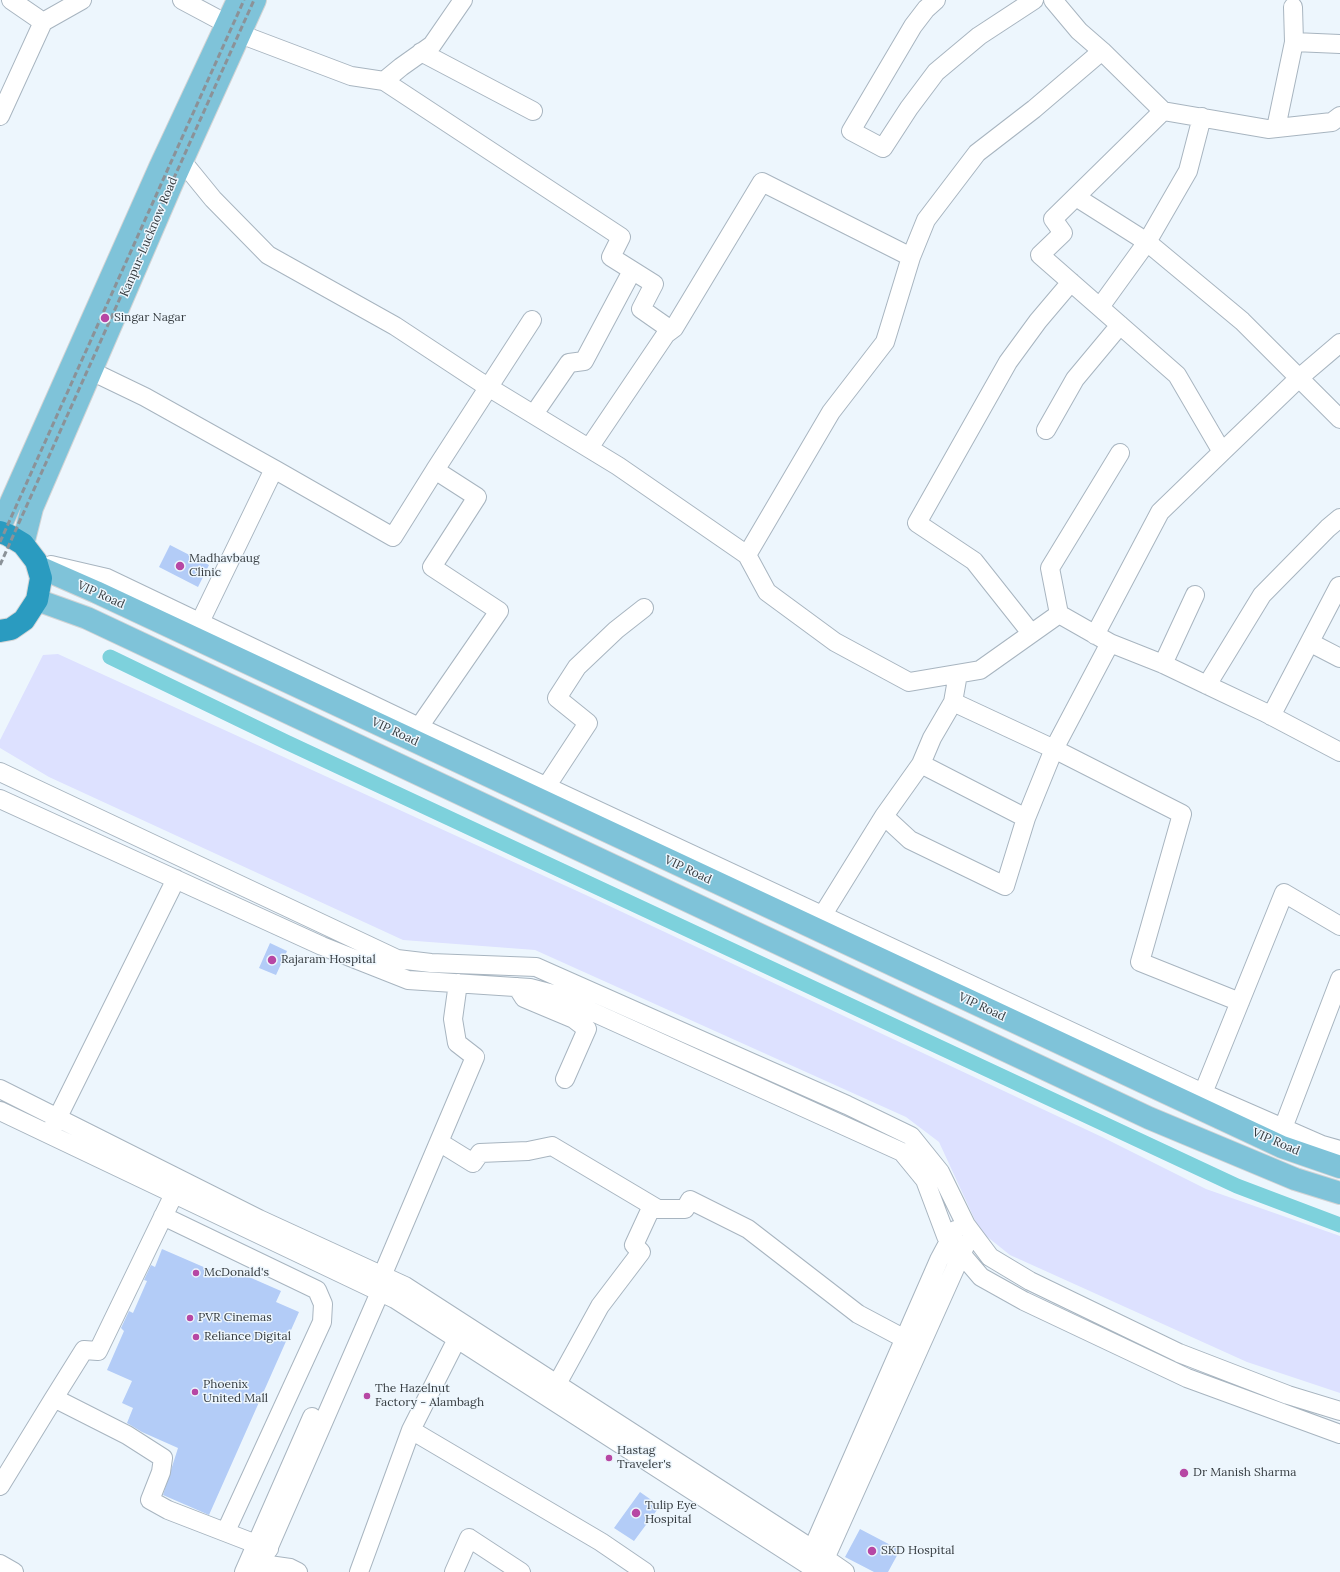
<!DOCTYPE html>
<style>
body{margin:0}
canvas{display:block;background:#edf6fd}
</style>
<canvas width="1340" height="1572"></canvas>
<script>
const ctx = document.querySelector('canvas').getContext('2d');
ctx.lineJoin = 'round';
function paint(path, color) {
  ctx.fillStyle = color;
  ctx.fill(path, 'evenodd');
}
function toPath(rows) {
  const path = new Path2D();
  for (const r of rows) {
    path.moveTo(r[0], r[1]);
    for (let i = 2; i < r.length; i += 2) path.lineTo(r[i], r[i + 1]);
  }
  return path;
}
function stroke(path, color, width, dash) {
  ctx.strokeStyle = color;
  ctx.lineWidth = width;
  ctx.lineCap = dash ? 'butt' : 'round';
  ctx.setLineDash(dash || []);
  ctx.stroke(path);
}
function write(font, color, halo, rows, align = 'center') {
  ctx.font = font + ' Lora,serif';
  ctx.lineWidth = 3;
  ctx.setLineDash([]);
  ctx.textBaseline = 'middle';
  ctx.strokeStyle = halo;
  ctx.fillStyle = color;
  for (const [text, x, y, turn = 0] of rows) {
    ctx.save();
    ctx.translate(x, y);
    ctx.rotate((+turn || 0) * Math.PI / 180);
    ctx.textAlign = isNaN(turn) ? turn : align;
    if (halo) ctx.strokeText(text, 0, 0);
    ctx.fillText(text, 0, 0);
    ctx.restore();
  }
}
paint(toPath([
 [58,654,588,896,1102,1137,1206,1189,1340,1236,1340,1393,1247,1362,1010,1255,980,1231,939,1142,906,1117,535,950,403,940,49,777,0,748,0,740,43,655]
]), '#dde1ff');
stroke(toPath([
 [110,657,286,742,1237,1186,1340,1225]
]), '#7dd1dc', 15);
paint(toPath([
 [170,545,209,565,198,587,159,567],
 [270,943,287,951,276,975,259,968],
 [162,1249,229,1278,233,1270,281,1291,276,1302,299,1312,209,1515,163,1495,178,1448,142,1432,127,1423,133,1408,122,1403,132,1381,107,1370,124,1331,121,1328,129,1311,133,1313,147,1281,144,1280,151,1265,155,1267],
 [640,1492,660,1506,634,1541,614,1528],
 [860,1529,900,1550,888,1572,874,1572,845,1557]
]), '#b3ccf7');
const minor = toPath([
 [11,0,43,22],
 [182,0,227,24],
 [936,0,926,9,913,26,851,131,883,148,909,108,936,72,979,36,1034,0],
 [1053,0,1079,31,1102,51],
 [1293,7,1294,42],
 [240,34,351,76,384,81,401,67,432,45,463,0],
 [421,52,533,111],
 [384,81,621,237,611,257,654,284,641,309,671,330],
 [0,116,43,22,82,0],
 [1202,117,1188,171,1147,242,1242,321,1340,419],
 [1276,128,1294,42,1340,44],
 [182,161,213,199,268,255,395,326,480,382,618,466,747,555,831,412,885,342,911,257,926,220,977,153,1034,109,1102,51,1163,111,1268,129,1332,122,1340,116],
 [1076,197,1147,242,1100,307],
 [91,371,145,397,274,469],
 [534,414,569,363,584,361,632,271],
 [1046,430,1075,379,1120,325],
 [589,448,666,334,674,328,762,182,911,257],
 [1222,452,1299,378,1340,343],
 [747,555,767,592,835,642,909,682,980,670,1059,614,1110,643,1163,664,1207,685,1264,712,1340,752],
 [51,565,107,578,419,727,1203,1093,1322,1145,1340,1150],
 [1059,614,1050,568,1120,453],
 [200,622,274,469,393,537,435,470],
 [1031,633,974,561,917,523,1008,362,1038,321,1071,282],
 [1095,635,1160,512,1222,452,1177,375,1040,255,1063,233,1053,219,1163,111],
 [1110,643,1054,749,1182,814,1140,962,1240,1002],
 [1311,643,1340,658],
 [1163,664,1195,595],
 [1207,685,1262,595,1328,528,1340,518],
 [953,702,932,738,921,764,1026,818,1054,749,953,702,958,674],
 [1271,716,1339,586,1340,587],
 [419,727,499,611,432,567,477,497,435,470,532,320],
 [0,772,397,959,431,963,536,967,847,1105,911,1136,940,1172,966,1225,990,1257,1030,1281,1179,1353,1288,1395,1340,1411],
 [546,787,588,723,557,698,577,667,616,630,644,608],
 [0,799,322,946,408,980,530,988,553,994,902,1152,925,1180,946,1236,981,1277,1024,1301,1187,1378,1340,1434],
 [884,816,910,840,1005,886,1026,818],
 [822,916,884,816,921,764],
 [517,987,524,998,574,1019,587,1029,565,1079],
 [0,1089,259,1219,405,1286,806,1545,845,1572],
 [1203,1093,1284,893,1340,926],
 [0,1111,395,1299,819,1572],
 [1283,1128,1340,979],
 [52,1129,176,879],
 [439,1142,473,1163,480,1153,528,1151,552,1146,658,1209,685,1209,690,1200,748,1229,858,1314,905,1339],
 [174,1194,98,1351,84,1350,54,1398,127,1435,163,1458,161,1472,150,1500,168,1510,269,1549],
 [163,1216,317,1290,323,1304,322,1322,226,1531],
 [557,1384,600,1306,641,1252,634,1245,652,1206],
 [411,1430,601,1542,645,1572],
 [0,1486,54,1398],
 [808,1559,939,1260,955,1230],
 [0,1564,14,1572],
 [262,1564,290,1568,298,1572],
 [820,1570,966,1244],
 [244,1572,312,1417],
 [258,1572,380,1292,382,1276,475,1057,457,1043,453,1019,458,983],
 [359,1572,411,1430,457,1339],
 [454,1572,469,1538,521,1572]
]);
const major = toPath([
 [0,527,160,167,238,0],
 [23,544,32,508,173,181,255,0],
 [39,567,96,592,1282,1147,1340,1167],
 [37,600,87,618,1149,1118,1295,1179,1340,1193]
]);
const highway = toPath([
 [0,532,8,535,23,544,36,561,41,578,37,600,24,620,11,629,0,631]
]);
stroke(minor, '#a8b5c0', 20);
stroke(major, '#d3d4d5', 24);
stroke(highway, '#d3d4d5', 24);
stroke(minor, '#fff', 18);
stroke(major, '#7fc3d9', 22);
stroke(highway, '#2a9bc0', 22);
stroke(toPath([
 [0,542,244,0],
 [0,565,254,0]
]), '#8b9298', 3, [6, 3]);
for (const [x, y, r, color] of [
 [105,318,5,"#b747a4"],
 [180,566,5,"#b747a4"],
 [272,960,5,"#b747a4"],
 [196,1273,4,"#b747a4"],
 [190,1318,4,"#b747a4"],
 [196,1337,4,"#b747a4"],
 [195,1392,4,"#b747a4"],
 [367,1396,4,"#b747a4"],
 [609,1458,4,"#b747a4"],
 [1184,1473,5,"#b747a4"],
 [636,1513,5,"#b747a4"],
 [872,1551,5,"#b747a4"]
]) {
  const dot = new Path2D();
  dot.arc(x, y, r, 0, 2 * Math.PI);
  ctx.fillStyle = color;
  ctx.fill(dot);
  stroke(dot, '#edf6fd', 1.5);
}
write('12px', '#363c40', '#edf6fd', [
 ["Kanpur-Lucknow Road",149,237,-67],
 ["VIP Road",101,595,24],
 ["VIP Road",395,732,25],
 ["VIP Road",688,870,25],
 ["VIP Road",982,1007,25],
 ["VIP Road",1276,1142,23]
]);
write('12px', '#363c40', '#edf6fd', [
 ["Singar Nagar",114,318],
 ["Madhavbaug",189,559],
 ["Clinic",189,573],
 ["Rajaram Hospital",281,960],
 ["McDonald's",204,1273],
 ["PVR Cinemas",198,1318],
 ["Reliance Digital",204,1337],
 ["Phoenix",203,1385],
 ["United Mall",203,1399],
 ["The Hazelnut",375,1389],
 ["Factory - Alambagh",375,1403],
 ["Hastag",617,1451],
 ["Traveler's",617,1465],
 ["Dr Manish Sharma",1193,1473],
 ["Tulip Eye",645,1506],
 ["Hospital",645,1520],
 ["SKD Hospital",881,1551]
], 'left');
</script>
